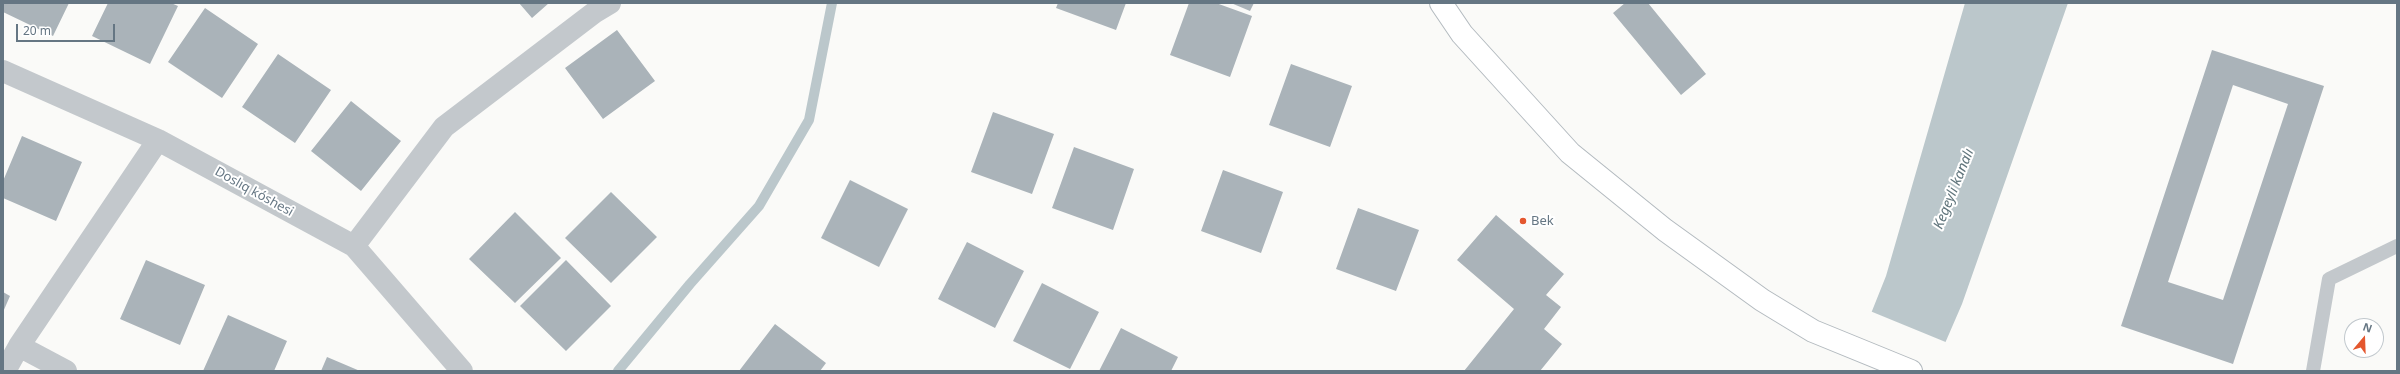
<!DOCTYPE html>
<meta charset="utf-8">
<style>
body{margin:0}
#map{position:relative;width:2400px;height:374px;overflow:hidden;background:#fafaf8;font-family:"Noto Sans",sans-serif}
canvas{display:block}
.frame{position:absolute;inset:0;border:4px solid #657683;pointer-events:none}
.north{position:absolute;left:2344px;top:318px;width:40px;height:40px;box-sizing:border-box;background:#fff;border:1px solid #c1c8cd;border-radius:50%;rotate:19deg;font-size:11px;font-weight:700;line-height:16px;text-align:center;color:#657683}
.north::after{content:'';display:block;margin:auto;width:14px;height:18px;background:#e4572e;clip-path:polygon(50% 0,100% 100%,50% 72%,0 100%)}
.scale{position:absolute;left:16px;top:24px;width:99px;height:18px;box-sizing:border-box;border:2px solid #657683;border-top:0;padding-left:5px;font-size:12px;line-height:14px;white-space:nowrap;color:#657683;-webkit-text-stroke:3px #fff;paint-order:stroke}
</style>
<div id="map">
<canvas width="2400" height="374"></canvas>
<div class="frame"></div>
<div class="north">N</div>
<div class="scale">20 m</div>
</div>
<script>
const ctx = document.querySelector('canvas').getContext('2d');
ctx.lineJoin = 'round';
function paint(path, color) {
  ctx.fillStyle = color;
  ctx.fill(path, 'evenodd');
}
function toPath(rows) {
  const path = new Path2D();
  for (const r of rows) {
    path.moveTo(r[0], r[1]);
    for (let i = 2; i < r.length; i += 2) path.lineTo(r[i], r[i + 1]);
  }
  return path;
}
function stroke(path, color, width, dash) {
  ctx.strokeStyle = color;
  ctx.lineWidth = width;
  ctx.lineCap = dash ? 'butt' : 'round';
  ctx.setLineDash(dash || []);
  ctx.stroke(path);
}
function write(font, color, halo, rows, align = 'center') {
  ctx.font = font + ' "Noto Sans",sans-serif';
  ctx.lineWidth = 4;
  ctx.setLineDash([]);
  ctx.textBaseline = 'middle';
  ctx.strokeStyle = halo;
  ctx.fillStyle = color;
  for (const [text, x, y, turn = 0] of rows) {
    ctx.save();
    ctx.translate(x, y);
    ctx.rotate((+turn || 0) * Math.PI / 180);
    ctx.textAlign = isNaN(turn) ? turn : align;
    if (halo) ctx.strokeText(text, 0, 0);
    ctx.fillText(text, 0, 0);
    ctx.restore();
  }
}
paint(toPath([
 [1965,3,2068,3,1962,304,1933,371,1848,371,1886,276]
]), '#bbc7cb');
paint(toPath([
 [1870,311,1948,343,1935,371,1846,371]
]), '#fafaf8');
stroke(toPath([
 [618,371,690,284,759,206,809,120,832,3]
]), '#bbc7cb', 10);
paint(toPath([
 [3,3,69,3,53,36,3,12],
 [108,3,171,3,178,6,150,64,92,36],
 [519,3,549,3,532,18],
 [1058,3,1126,3,1116,30,1056,8],
 [1189,3,1216,3,1252,16,1230,77,1170,55],
 [1231,3,1254,3,1250,11],
 [1625,3,1648,3,1706,74,1681,95,1613,13],
 [205,8,258,44,222,98,168,62],
 [617,30,655,81,603,119,565,68],
 [2212,50,2324,86,2233,364,2121,326],
 [2233,85,2288,104,2223,300,2168,282],
 [278,54,331,90,295,143,242,107],
 [1291,64,1352,86,1330,147,1269,125],
 [351,101,401,141,361,191,311,151],
 [993,112,1054,134,1032,194,971,172],
 [22,136,82,162,56,221,3,198,3,181],
 [1074,147,1134,169,1113,230,1052,208],
 [1223,170,1283,192,1261,253,1201,231],
 [850,180,908,209,879,267,821,238],
 [611,192,657,237,611,283,565,238],
 [1358,208,1419,230,1396,291,1336,269],
 [515,212,561,258,515,303,469,259],
 [1496,215,1564,274,1546,295,1561,307,1544,329,1562,344,1540,371,1464,371,1514,309,1457,260],
 [967,242,1024,271,995,328,938,299],
 [146,260,205,285,180,345,120,319],
 [566,260,611,306,566,351,520,306],
 [1042,283,1099,312,1070,369,1013,341],
 [3,292,10,296,3,312],
 [228,315,287,341,274,371,203,371],
 [775,324,826,363,820,371,739,371],
 [1121,328,1178,357,1171,371,1099,371],
 [327,357,360,371,321,371]
]), '#aab3b9');
const secondary = toPath([
 [1441,3,1462,34,1570,153,1665,230,1762,300,1813,331,1911,371]
]);
stroke(secondary, '#b3babf', 24);
stroke(toPath([
 [2313,371,2329,279,2397,246]
]), '#c3c8cc', 14);
stroke(toPath([
 [3,71,158,140,354,246,462,371],
 [354,246,444,127,595,12,610,3],
 [19,346,66,371],
 [5,371,19,346,158,140]
]), '#c3c8cc', 22);
stroke(secondary, '#fff', 22);
for (const [x, y, r, color] of [
 [1523,221,4,"#e4572e"]
]) {
  const dot = new Path2D();
  dot.arc(x, y, r, 0, 2 * Math.PI);
  ctx.fillStyle = color;
  ctx.fill(dot);
  stroke(dot, '#fff', 1.5);
}
write('13px', '#657683', '#fff', [
 ["Doslıq kóshesi",254,192,29]
]);
write('13px', '#657683', '#fff', [
 ["Bek",1531,221]
], 'left');
write('italic 14px', '#60757c', '#fff', [
 ["Kegeyli kanalı",1954,189,-68]
]);
</script>
